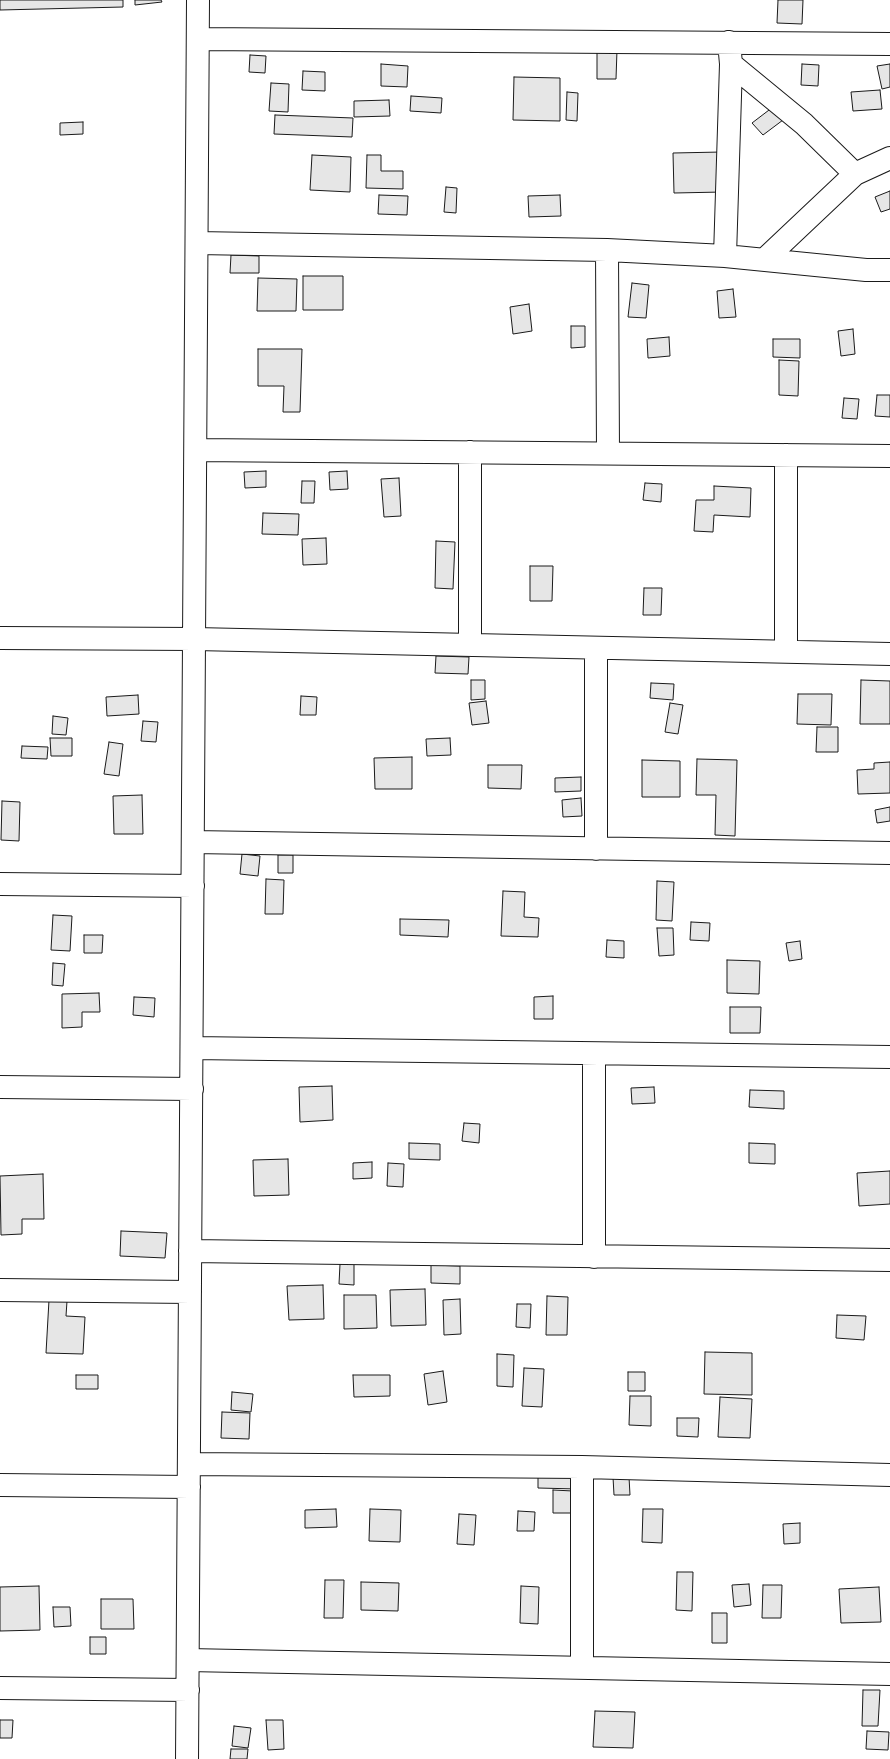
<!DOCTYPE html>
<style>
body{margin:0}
canvas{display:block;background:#fff}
</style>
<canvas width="890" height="1759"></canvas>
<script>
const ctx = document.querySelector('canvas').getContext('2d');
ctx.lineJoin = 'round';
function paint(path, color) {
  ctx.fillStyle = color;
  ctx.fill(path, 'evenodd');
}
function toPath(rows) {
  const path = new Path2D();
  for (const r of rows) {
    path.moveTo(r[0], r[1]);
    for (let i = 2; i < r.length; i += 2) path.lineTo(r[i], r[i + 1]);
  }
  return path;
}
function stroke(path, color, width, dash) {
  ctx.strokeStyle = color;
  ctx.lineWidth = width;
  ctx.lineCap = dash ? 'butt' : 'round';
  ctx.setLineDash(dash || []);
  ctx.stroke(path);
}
const building = toPath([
 [0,0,123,0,123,7,0,10,0,0],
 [135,0,161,0,162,2,135,5,135,0],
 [778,0,803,0,802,24,777,23,778,0],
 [597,50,617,50,616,79,597,79,597,50],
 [250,55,266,56,265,73,249,72,250,55],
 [381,64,408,66,407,87,381,86,381,64],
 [802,64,819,65,818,86,801,85,802,64],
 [890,64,890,87,882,89,877,66,890,64],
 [303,71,325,72,325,91,302,90,303,71],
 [514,77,560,78,560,121,513,120,514,77],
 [271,83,289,84,288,112,269,111,271,83],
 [880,90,882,109,853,111,851,92,880,90],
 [567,92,578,93,577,121,566,120,567,92],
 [411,96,442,98,441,113,410,111,411,96],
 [389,100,390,116,354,117,354,101,389,100],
 [773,107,783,120,763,135,752,123,773,107],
 [275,115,353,118,352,137,274,134,275,115],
 [83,122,83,134,60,135,60,123,83,122],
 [722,152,723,192,674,193,673,153,722,152],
 [312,155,351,157,350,192,310,190,312,155],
 [367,155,381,155,381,171,403,171,403,189,366,188,367,155],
 [446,187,457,188,456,213,444,212,446,187],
 [890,191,890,209,881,212,875,197,890,191],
 [379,195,408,196,407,215,378,214,379,195],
 [560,195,561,216,529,217,528,196,560,195],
 [231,255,259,256,259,273,230,273,231,255],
 [303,276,343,276,343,310,303,310,303,276],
 [258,278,297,279,296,311,257,311,258,278],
 [632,283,649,285,646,318,628,317,632,283],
 [733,289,736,317,719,318,717,291,733,289],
 [529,304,532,331,513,334,510,307,529,304],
 [571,326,585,326,585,347,571,348,571,326],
 [853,329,855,354,841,356,838,331,853,329],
 [669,337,670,356,648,358,647,339,669,337],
 [773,339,800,339,800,358,773,357,773,339],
 [258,349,302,349,300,412,283,412,284,386,258,386,258,349],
 [779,360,799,361,798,396,779,395,779,360],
 [877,395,890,395,890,417,875,416,877,395],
 [844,398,859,399,857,419,842,418,844,398],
 [266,471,266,487,245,488,244,472,266,471],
 [347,471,348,489,330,490,329,472,347,471],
 [399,478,401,516,384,517,381,479,399,478],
 [302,481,315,481,314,503,301,503,302,481],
 [645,483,662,484,661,502,643,500,645,483],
 [714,486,751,488,750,517,714,515,713,532,694,531,696,500,714,500,714,486],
 [263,513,299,514,298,535,262,534,263,513],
 [326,538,327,564,303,565,302,539,326,538],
 [436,541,455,542,453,589,435,588,436,541],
 [530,566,553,566,552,601,530,601,530,566],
 [644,588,662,588,661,615,643,615,644,588],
 [436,656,469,657,468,674,435,673,436,656],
 [471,680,485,680,485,699,471,700,471,680],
 [861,680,890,681,890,724,860,724,861,680],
 [651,683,674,684,673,700,650,698,651,683],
 [798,694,832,694,831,725,797,724,798,694],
 [138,695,139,714,107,716,106,697,138,695],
 [301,696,317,697,316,715,300,715,301,696],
 [486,701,489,723,472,725,469,703,486,701],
 [670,703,683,705,678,734,665,732,670,703],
 [53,716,68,718,66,735,52,734,53,716],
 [143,721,158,722,156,742,141,741,143,721],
 [817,727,838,727,838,752,816,752,817,727],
 [50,738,72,738,72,756,51,756,50,738],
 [450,738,451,755,427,756,426,739,450,738],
 [109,742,123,744,119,776,104,774,109,742],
 [22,746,48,747,47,759,21,758,22,746],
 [412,757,412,789,375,789,374,758,412,757],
 [697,759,737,760,735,836,715,835,716,795,696,795,697,759],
 [642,760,680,761,680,797,642,797,642,760],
 [890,762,890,793,858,794,857,770,874,769,874,763,890,762],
 [488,765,522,765,521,789,488,788,488,765],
 [581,777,581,791,555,792,555,778,581,777],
 [142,795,143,834,114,834,113,796,142,795],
 [581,798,582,816,563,817,562,800,581,798],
 [2,801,20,802,19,841,1,840,2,801],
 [890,807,890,821,877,823,875,810,890,807],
 [242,854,260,856,258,876,240,874,242,854],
 [278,855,293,855,293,873,278,873,278,855],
 [266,879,284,880,283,914,265,914,266,879],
 [657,881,674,882,672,921,656,920,657,881],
 [503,891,525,892,524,917,539,918,538,937,501,936,503,891],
 [53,915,72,916,70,951,51,950,53,915],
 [400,919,449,920,448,937,400,935,400,919],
 [691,922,710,923,709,941,690,940,691,922],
 [657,928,673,928,674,955,659,956,657,928],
 [84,935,103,935,102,953,84,953,84,935],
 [607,940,624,941,624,958,606,957,607,940],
 [800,941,802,959,789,961,786,943,800,941],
 [727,960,760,961,759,994,727,993,727,960],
 [53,963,65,964,63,986,52,985,53,963],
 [99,993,100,1012,82,1012,82,1027,62,1028,62,994,99,993],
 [553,996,553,1019,534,1019,534,997,553,996],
 [134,997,155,998,154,1017,133,1015,134,997],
 [730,1007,761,1007,760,1033,730,1033,730,1007],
 [332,1086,333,1120,300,1122,299,1087,332,1086],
 [654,1087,655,1103,632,1104,631,1088,654,1087],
 [750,1090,784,1091,784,1109,749,1107,750,1090],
 [464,1123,480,1124,479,1143,462,1141,464,1123],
 [409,1143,440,1144,440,1160,409,1159,409,1143],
 [749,1143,775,1144,775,1164,749,1163,749,1143],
 [288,1159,289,1195,254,1196,253,1160,288,1159],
 [372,1162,372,1178,353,1179,353,1163,372,1162],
 [388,1163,404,1164,403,1187,387,1186,388,1163],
 [890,1171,890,1204,859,1206,857,1173,890,1171],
 [43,1174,44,1219,22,1219,22,1234,1,1235,0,1176,43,1174],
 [121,1231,167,1233,165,1258,120,1256,121,1231],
 [340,1264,354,1264,354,1285,339,1284,340,1264],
 [431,1265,460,1266,460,1284,431,1283,431,1265],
 [323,1285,324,1319,289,1320,287,1286,323,1285],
 [425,1289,426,1325,391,1326,390,1290,425,1289],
 [344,1295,376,1295,377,1328,344,1329,344,1295],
 [547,1296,568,1297,567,1335,546,1335,547,1296],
 [460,1299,461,1334,444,1335,443,1300,460,1299],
 [49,1300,67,1301,66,1316,85,1317,83,1354,46,1353,49,1300],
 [517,1304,531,1304,530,1328,516,1327,517,1304],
 [837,1315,866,1316,864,1340,836,1338,837,1315],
 [705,1352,752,1353,752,1395,704,1394,705,1352],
 [497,1354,514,1355,513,1387,497,1386,497,1354],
 [524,1368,544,1369,542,1407,522,1406,524,1368],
 [443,1371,447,1402,428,1405,424,1374,443,1371],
 [628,1372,645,1372,645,1391,628,1391,628,1372],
 [76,1375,98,1375,98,1389,76,1389,76,1375],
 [353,1375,390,1375,390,1396,354,1397,353,1375],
 [232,1392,253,1394,251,1412,231,1410,232,1392],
 [630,1396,651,1396,651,1426,629,1425,630,1396],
 [720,1397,752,1399,750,1438,718,1437,720,1397],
 [222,1412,250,1413,249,1439,221,1438,222,1412],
 [677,1418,699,1418,698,1437,677,1436,677,1418],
 [538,1466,578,1467,577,1489,538,1488,538,1466],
 [613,1477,629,1477,630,1495,614,1495,613,1477],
 [553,1490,573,1491,573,1513,553,1513,553,1490],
 [336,1509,337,1527,305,1528,305,1510,336,1509],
 [370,1509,401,1510,400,1542,369,1541,370,1509],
 [643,1509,663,1509,662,1543,642,1542,643,1509],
 [518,1511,535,1512,534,1531,517,1531,518,1511],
 [459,1514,476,1515,474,1545,457,1544,459,1514],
 [800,1523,800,1543,784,1544,783,1524,800,1523],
 [677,1572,693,1572,692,1611,676,1610,677,1572],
 [325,1580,344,1580,343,1618,324,1618,325,1580],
 [361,1582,399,1583,398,1611,361,1610,361,1582],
 [749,1584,751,1605,734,1607,732,1585,749,1584],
 [763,1585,782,1585,781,1618,762,1618,763,1585],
 [39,1586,40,1630,0,1631,0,1587,39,1586],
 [521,1586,539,1587,538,1624,520,1623,521,1586],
 [879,1587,881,1622,841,1623,839,1589,879,1587],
 [101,1599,133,1599,134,1629,101,1629,101,1599],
 [53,1607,70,1607,71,1626,54,1627,53,1607],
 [712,1613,727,1613,727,1643,712,1643,712,1613],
 [90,1637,106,1637,106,1654,90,1654,90,1637],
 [863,1690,880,1690,878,1726,862,1726,863,1690],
 [595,1711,635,1712,633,1748,593,1747,595,1711],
 [0,1720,13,1720,12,1738,0,1738,0,1720],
 [266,1720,283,1720,284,1749,268,1750,266,1720],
 [234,1726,251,1728,248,1748,232,1746,234,1726],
 [867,1731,889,1732,888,1750,866,1749,867,1731],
 [231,1749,248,1749,247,1759,230,1759,231,1749]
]);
paint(building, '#e6e6e6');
stroke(building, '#1a1a1a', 1);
const street = toPath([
 [199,39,890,44],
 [731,64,804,124,855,174],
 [197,243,607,250,725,256,866,270,890,270],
 [607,250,608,453],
 [725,256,731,64,729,42],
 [765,259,855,174,890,158],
 [196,450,890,456],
 [470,452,470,645],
 [786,455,786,651],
 [0,638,195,639,890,654],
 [596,648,596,849],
 [193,842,890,853],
 [0,884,193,886],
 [192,1048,890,1057],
 [594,1055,594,1257],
 [0,1087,192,1089],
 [190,1251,890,1260],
 [0,1290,190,1292],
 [189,1464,582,1467,890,1475],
 [582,1467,582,1668],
 [0,1485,189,1487],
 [188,1660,890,1674],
 [0,1688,188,1690],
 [187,1759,198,0]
]);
stroke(street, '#1a1a1a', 24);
stroke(street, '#fff', 22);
</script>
